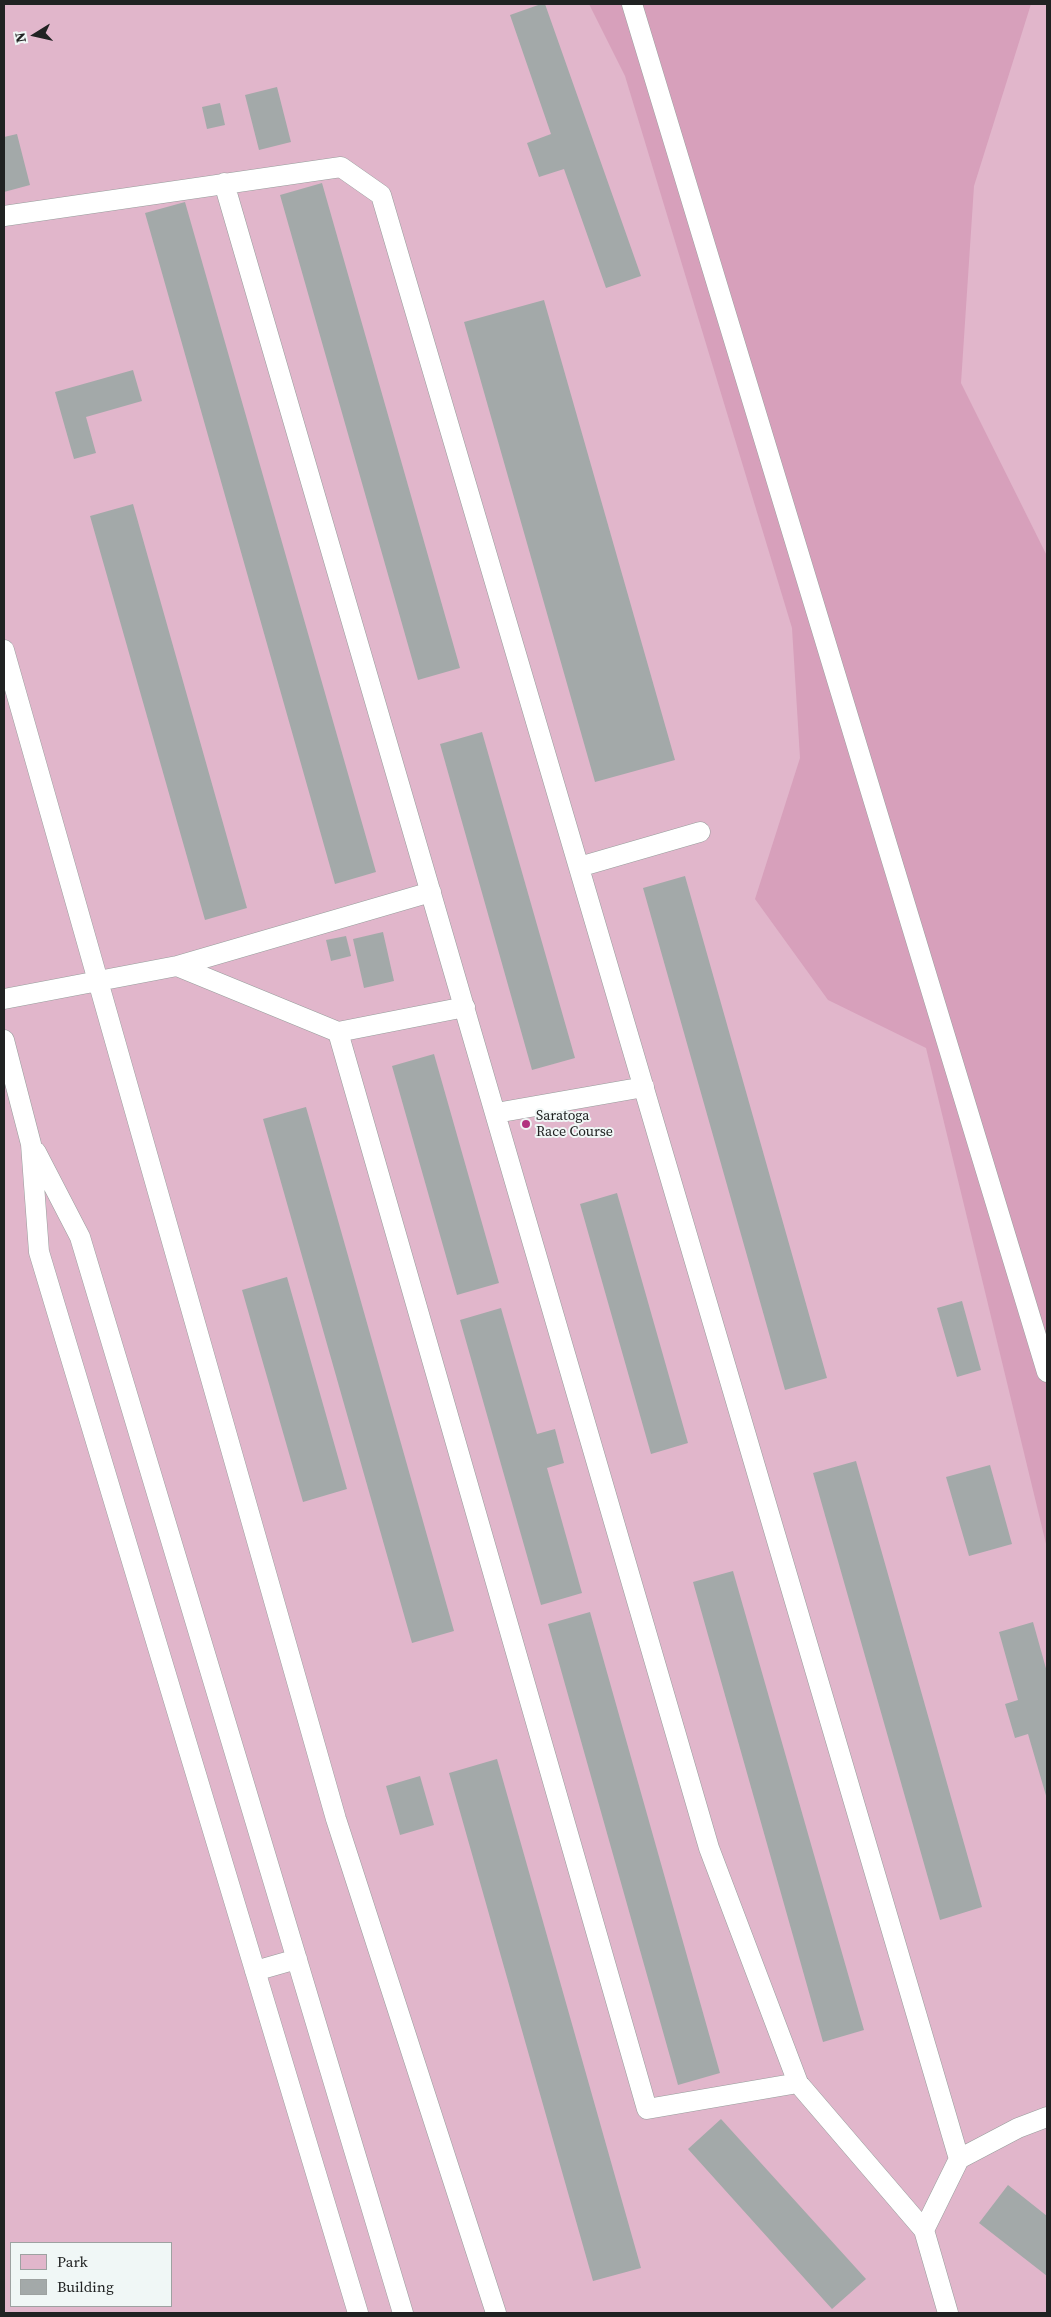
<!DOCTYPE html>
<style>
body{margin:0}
#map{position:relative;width:1051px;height:2317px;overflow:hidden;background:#e3e9e9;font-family:"Source Serif 4",serif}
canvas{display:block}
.frame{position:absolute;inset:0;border:5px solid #202222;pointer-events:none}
.legend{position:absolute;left:10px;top:2242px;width:162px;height:65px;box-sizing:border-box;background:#f0f7f6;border:1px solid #9da2a1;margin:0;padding:6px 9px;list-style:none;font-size:15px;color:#202222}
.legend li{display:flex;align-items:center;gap:10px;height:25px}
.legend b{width:25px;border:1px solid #9da2a1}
.north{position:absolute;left:10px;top:10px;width:50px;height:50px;-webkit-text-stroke:4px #f0f7f6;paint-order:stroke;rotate:260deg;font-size:14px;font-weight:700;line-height:20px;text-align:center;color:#202222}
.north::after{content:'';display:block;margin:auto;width:18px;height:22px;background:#202222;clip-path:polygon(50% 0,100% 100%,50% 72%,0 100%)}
</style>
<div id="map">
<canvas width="1051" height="2317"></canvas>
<div class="frame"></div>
<ul class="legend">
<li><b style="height:14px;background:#e1b6cb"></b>Park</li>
<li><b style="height:14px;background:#a3a9a9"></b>Building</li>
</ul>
<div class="north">N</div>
</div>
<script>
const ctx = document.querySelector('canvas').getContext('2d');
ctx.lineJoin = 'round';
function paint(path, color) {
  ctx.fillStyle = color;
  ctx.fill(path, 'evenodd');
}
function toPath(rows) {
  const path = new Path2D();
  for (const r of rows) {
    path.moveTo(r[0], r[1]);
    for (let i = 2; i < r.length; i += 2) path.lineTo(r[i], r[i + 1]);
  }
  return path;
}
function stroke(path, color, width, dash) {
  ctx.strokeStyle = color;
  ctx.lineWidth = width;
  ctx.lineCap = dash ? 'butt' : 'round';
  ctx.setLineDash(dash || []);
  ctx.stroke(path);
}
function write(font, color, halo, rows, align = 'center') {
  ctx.font = font + ' "Source Serif 4",serif';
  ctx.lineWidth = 4;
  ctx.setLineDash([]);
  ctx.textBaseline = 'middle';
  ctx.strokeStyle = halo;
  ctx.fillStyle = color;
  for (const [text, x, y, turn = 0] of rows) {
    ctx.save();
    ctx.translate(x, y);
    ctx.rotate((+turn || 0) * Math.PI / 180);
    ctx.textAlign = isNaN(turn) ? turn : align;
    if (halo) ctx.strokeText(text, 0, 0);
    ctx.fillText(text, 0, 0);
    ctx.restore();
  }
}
paint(toPath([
 [4,4,1047,4,1047,2313,4,2313],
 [11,2243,171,2243,171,2306,11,2306]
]), '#e1b6cb');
paint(toPath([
 [589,4,1031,4,974,186,961,383,1047,556,1047,1548,926,1048,828,1000,755,899,800,758,792,628,625,76]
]), '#d7a0bb');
paint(toPath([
 [541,4,545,4,641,276,606,288,564,169,539,177,527,143,551,134,510,15],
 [277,87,291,142,259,150,245,95],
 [220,103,225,125,207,129,202,107],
 [17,134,30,185,4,192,4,137],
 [322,183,460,668,418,680,280,195],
 [185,202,376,872,335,884,145,213],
 [544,300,675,760,595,782,464,322],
 [133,370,142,401,86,417,96,453,74,459,55,392],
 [133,504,247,908,205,920,90,516],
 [482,732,575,1058,532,1070,440,744],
 [685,876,827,1378,785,1390,643,888],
 [383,932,394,981,364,988,353,939],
 [346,936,351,956,331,961,326,940],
 [434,1054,499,1283,457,1295,392,1066],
 [306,1107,454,1631,412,1643,263,1119],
 [617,1193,688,1443,651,1454,580,1204],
 [287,1277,347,1489,303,1502,242,1290],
 [962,1301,981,1370,957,1377,937,1308],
 [501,1308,537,1434,555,1429,564,1463,547,1468,582,1593,541,1605,460,1320],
 [856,1461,982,1907,940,1920,813,1473],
 [990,1465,1012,1544,969,1556,946,1477],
 [733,1571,864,2030,823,2042,693,1582],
 [590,1612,720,2073,678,2085,548,1624],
 [1033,1622,1047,1672,1047,1799,1028,1734,1015,1738,1005,1704,1018,1700,999,1632],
 [497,1759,641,2268,593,2281,449,1773],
 [420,1776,434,1825,400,1835,386,1786],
 [721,2119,866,2279,832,2309,688,2149],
 [1008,2185,1047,2216,1047,2276,979,2223]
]), '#a3a9a9');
const service = toPath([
 [632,4,1047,1372],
 [224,183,709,1848,798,2083,924,2230],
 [4,216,341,167,381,195,959,2159],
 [4,650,336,1819,496,2313],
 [579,867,700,832],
 [177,966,431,892],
 [4,999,177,966,338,1032,647,2109,798,2083],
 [338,1032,465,1007],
 [4,1040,31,1144,39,1252,358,2313],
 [496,1113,644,1087],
 [36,1152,80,1237,403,2313],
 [255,1971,297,1959],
 [948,2313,924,2230,959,2159,1018,2128,1047,2117]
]);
stroke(service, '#979d9c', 21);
stroke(service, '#fff', 20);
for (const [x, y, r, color] of [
 [526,1124,5,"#b2327f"]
]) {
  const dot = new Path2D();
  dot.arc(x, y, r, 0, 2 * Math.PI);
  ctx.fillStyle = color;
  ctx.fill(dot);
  stroke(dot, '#f0f7f6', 2);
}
write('14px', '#202222', '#f0f7f6', [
 ["Saratoga",536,1116],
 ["Race Course",536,1132]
], 'left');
</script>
